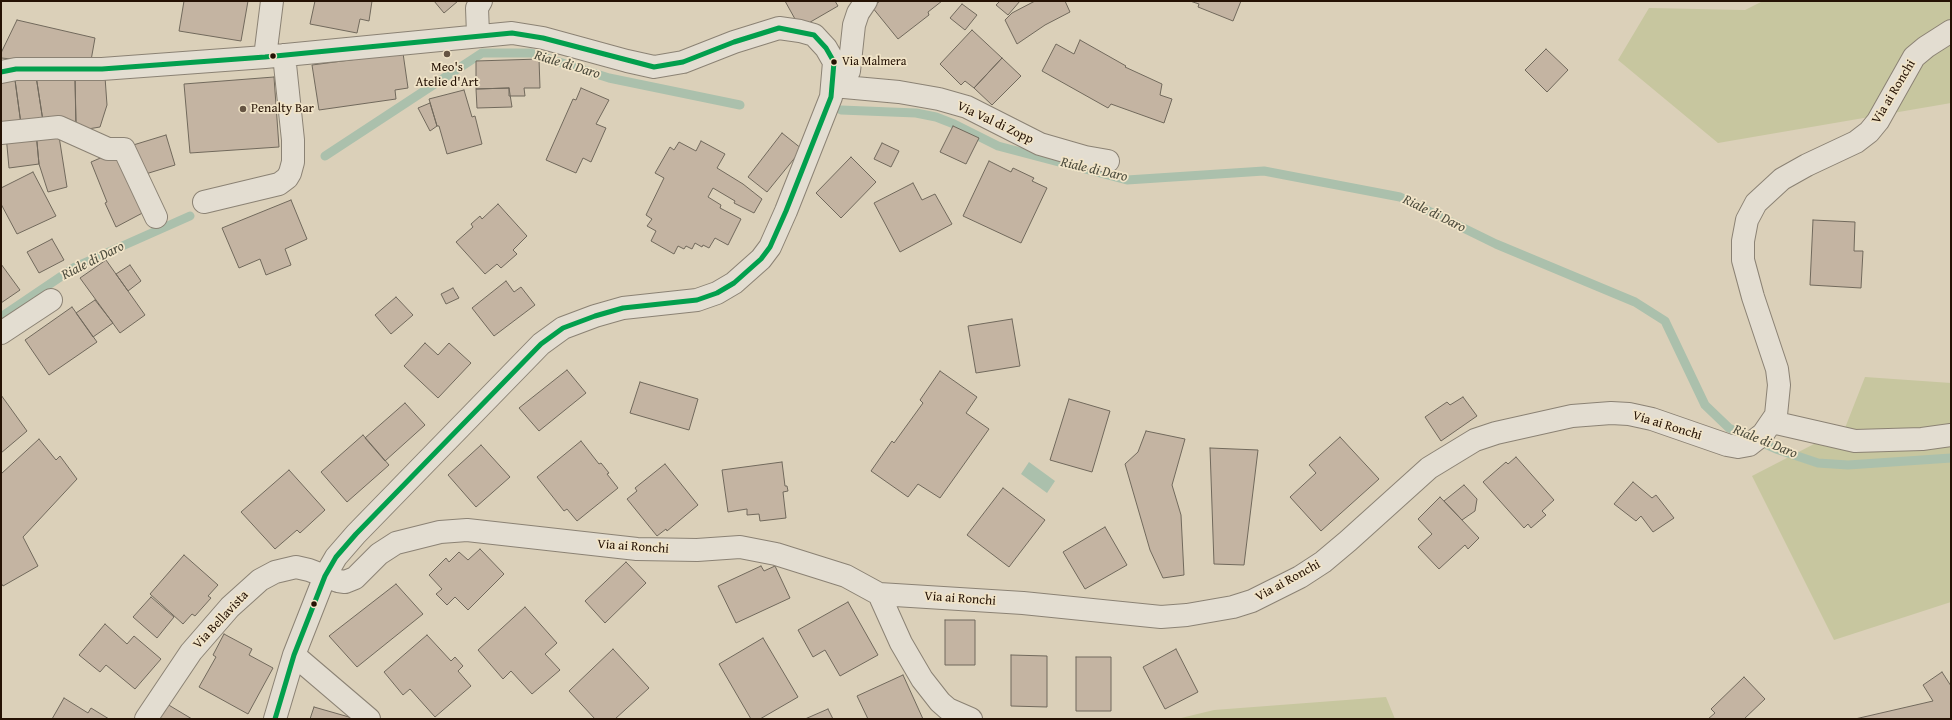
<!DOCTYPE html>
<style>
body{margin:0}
#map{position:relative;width:1952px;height:720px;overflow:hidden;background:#dbd0b9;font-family:"Gentium Book Plus",serif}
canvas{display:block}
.frame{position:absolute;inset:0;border:2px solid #251204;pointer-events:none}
</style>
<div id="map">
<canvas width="1952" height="720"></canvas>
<div class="frame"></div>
</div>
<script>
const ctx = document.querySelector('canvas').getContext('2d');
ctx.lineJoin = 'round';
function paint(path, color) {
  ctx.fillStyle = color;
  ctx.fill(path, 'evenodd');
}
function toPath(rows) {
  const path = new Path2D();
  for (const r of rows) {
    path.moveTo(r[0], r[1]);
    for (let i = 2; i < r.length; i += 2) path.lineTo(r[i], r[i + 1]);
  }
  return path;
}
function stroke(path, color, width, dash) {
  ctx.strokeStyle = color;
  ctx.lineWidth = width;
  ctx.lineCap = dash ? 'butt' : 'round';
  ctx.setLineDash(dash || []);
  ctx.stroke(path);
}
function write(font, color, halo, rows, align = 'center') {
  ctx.font = font + ' "Gentium Book Plus",serif';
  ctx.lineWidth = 3.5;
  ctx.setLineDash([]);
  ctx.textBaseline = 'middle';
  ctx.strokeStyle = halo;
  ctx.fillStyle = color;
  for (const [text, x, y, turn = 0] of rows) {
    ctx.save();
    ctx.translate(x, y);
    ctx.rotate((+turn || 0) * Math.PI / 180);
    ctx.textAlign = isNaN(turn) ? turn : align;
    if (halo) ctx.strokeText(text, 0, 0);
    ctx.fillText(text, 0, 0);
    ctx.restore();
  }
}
paint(toPath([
 [1763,1,1951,1,1951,103,1718,143,1618,60,1649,8,1745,10],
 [1865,377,1951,383,1951,602,1834,640,1752,476,1845,428],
 [1386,697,1395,719,1177,719,1214,710]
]), '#c7c69f');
paint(toPath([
 [1029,462,1055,481,1047,493,1021,474]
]), '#abc0ac');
stroke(toPath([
 [841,110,916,113,936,117,954,124,998,146,1127,180,1264,171,1400,197,1496,244,1635,302,1665,321,1705,405,1729,428,1776,449,1818,463,1848,465,1951,458],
 [325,156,482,53,531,53,609,78,740,105],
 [1,317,75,267,190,216]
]), '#abc0ac', 9);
const building = toPath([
 [184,1,248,1,241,41,179,31,184,1],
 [315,1,372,1,369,21,360,19,357,33,310,24,315,1],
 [434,1,458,1,444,13,434,1],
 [785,1,835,1,838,6,800,28,785,1],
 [880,1,942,1,928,12,929,15,898,39,872,7,880,1],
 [1000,1,1020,1,1008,15,996,5,1000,1],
 [1035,1,1065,1,1070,12,1045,25,1017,44,1005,20,1012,13,1035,1],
 [1190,1,1241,1,1233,21,1198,7,1199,4,1190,1],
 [962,4,977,15,965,30,950,18,962,4],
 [17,20,95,38,90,66,1,58,1,53,17,20],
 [972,30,1002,58,974,88,965,81,961,85,940,64,972,30],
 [1080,40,1126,66,1125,67,1162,84,1160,95,1172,99,1164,123,1111,104,1108,108,1042,71,1056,44,1074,54,1080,40],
 [1546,49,1568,70,1547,92,1525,70,1546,49],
 [403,53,408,88,395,90,396,99,319,110,312,65,403,53],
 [1002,58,1021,76,992,105,974,88,1002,58],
 [539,59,540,88,524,88,525,96,509,96,509,88,476,89,476,61,539,59],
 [36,76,75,78,76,122,62,123,43,121,36,76],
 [36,76,43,121,21,124,15,80,36,76],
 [105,77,107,105,100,127,76,131,75,78,105,77],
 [274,77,279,147,190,153,184,84,274,77],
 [15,80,21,124,1,127,1,82,15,80],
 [509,88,512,107,477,108,476,89,509,88],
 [581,88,609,100,596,124,606,128,591,162,583,158,576,173,546,160,573,99,576,100,581,88],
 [464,90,472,117,475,116,482,144,447,154,439,126,437,126,429,99,464,90],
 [430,103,437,126,430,131,418,108,430,103],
 [953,126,979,138,966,164,940,152,953,126],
 [58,130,67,187,48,192,39,164,36,132,58,130],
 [36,132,39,164,9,168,6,135,36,132],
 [782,133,802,149,767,192,748,177,782,133],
 [166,135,175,165,139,176,130,146,166,135],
 [701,141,725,154,717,168,743,184,762,199,754,213,734,203,735,201,713,188,708,197,721,205,720,208,741,219,728,245,715,238,709,248,703,245,702,247,695,243,692,249,686,246,684,249,678,246,674,254,651,241,656,231,647,226,652,219,646,215,664,178,655,173,670,147,674,150,679,142,696,151,701,141],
 [882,143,899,151,891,167,874,159,882,143],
 [117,151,150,209,116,227,105,203,107,202,91,162,117,151],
 [851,157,876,182,841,218,816,193,851,157],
 [989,161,1011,172,1013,168,1034,178,1032,181,1047,188,1021,243,963,216,989,161],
 [33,172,56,216,17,234,1,204,1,188,33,172],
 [913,183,922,200,935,194,952,224,900,252,874,203,913,183],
 [291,200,307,239,285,249,291,265,266,275,260,259,239,268,222,228,291,200],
 [498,204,527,236,513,250,517,254,501,268,497,264,485,274,456,242,473,227,471,224,480,216,482,219,498,204],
 [1813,220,1855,222,1854,251,1863,251,1861,288,1810,285,1813,220],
 [52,239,64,260,39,273,27,252,52,239],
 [106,260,145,315,120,333,80,278,106,260],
 [1,264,20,290,1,303,1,264],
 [130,265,141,281,128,291,116,274,130,265],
 [506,281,514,292,521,287,535,305,494,336,472,308,506,281],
 [453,288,459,298,446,304,441,294,453,288],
 [396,297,413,315,391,334,375,315,396,297],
 [95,300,113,323,93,337,76,313,95,300],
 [72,307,97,342,49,375,25,340,72,307],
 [1012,319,1020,366,976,373,968,326,1012,319],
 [425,343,438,355,449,343,471,363,438,398,404,366,425,343],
 [567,370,586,393,539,431,519,408,567,370],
 [940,371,977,397,966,413,989,429,940,498,918,484,908,497,871,471,892,441,894,443,923,403,920,400,940,371],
 [640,382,698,399,689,430,630,413,640,382],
 [1,395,27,431,1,453,1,395],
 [1463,397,1477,416,1441,441,1425,417,1447,402,1450,405,1463,397],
 [1069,399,1110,411,1092,472,1050,460,1069,399],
 [405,403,425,425,385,461,365,438,405,403],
 [1146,431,1185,439,1172,485,1181,515,1184,575,1163,578,1150,550,1125,464,1138,452,1146,431],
 [363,435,389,465,347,502,321,472,363,435],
 [1340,437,1379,479,1321,531,1290,497,1316,473,1309,465,1340,437],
 [39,439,56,460,60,456,77,479,23,537,38,566,3,586,1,583,1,474,39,439],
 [581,441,599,464,601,463,609,473,607,474,618,488,577,521,567,509,564,511,537,477,581,441],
 [481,445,510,477,476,507,448,475,481,445],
 [1210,448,1258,450,1244,565,1214,564,1210,448],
 [1516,457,1554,500,1542,511,1546,515,1531,528,1528,524,1524,528,1483,482,1506,462,1508,464,1516,457],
 [782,462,785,486,787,486,788,491,783,492,786,518,760,521,759,514,747,515,747,509,728,512,722,470,782,462],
 [665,464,698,505,667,531,666,529,657,536,627,499,637,491,635,488,665,464],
 [289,470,325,510,300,533,297,530,275,549,241,512,289,470],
 [1633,482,1652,498,1656,495,1674,518,1653,532,1641,516,1636,521,1614,504,1633,482],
 [1464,485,1477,499,1475,511,1462,520,1444,501,1464,485],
 [1003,488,1045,520,1009,567,967,535,1003,488],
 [1440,497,1479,538,1468,549,1465,545,1439,569,1418,547,1432,534,1418,519,1440,497],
 [1105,527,1127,565,1085,589,1063,552,1105,527],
 [480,549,504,574,468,610,455,597,447,605,436,594,442,589,429,575,446,558,449,562,459,552,468,560,480,549],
 [184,555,218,585,208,596,211,598,195,616,192,614,183,624,150,594,184,555],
 [626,562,646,583,605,623,585,601,626,562],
 [761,566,764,571,775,566,790,598,736,623,718,586,761,566],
 [396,584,423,614,357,667,329,636,396,584],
 [151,597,174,617,157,638,133,617,151,597],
 [848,602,878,655,840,676,825,650,813,657,798,630,848,602],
 [525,607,557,643,545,654,560,670,532,694,511,671,503,679,478,650,525,607],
 [945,620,975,620,975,665,945,665,945,620],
 [105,624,127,644,134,636,161,659,135,689,106,665,100,672,79,655,105,624],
 [224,634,252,649,249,655,273,668,248,714,199,687,216,657,213,655,224,634],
 [427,635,451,661,455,657,463,666,458,671,471,686,435,717,410,689,403,695,384,672,427,635],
 [763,638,798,697,760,719,751,719,719,664,763,638],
 [613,649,649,688,615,719,595,719,569,691,613,649],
 [1176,649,1198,692,1165,709,1143,667,1176,649],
 [1011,655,1047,656,1047,707,1011,706,1011,655],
 [1076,657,1111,657,1111,711,1076,711,1076,657],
 [1942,672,1951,686,1951,719,1855,719,1933,701,1923,685,1942,672],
 [903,675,923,719,868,719,857,696,903,675],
 [1744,677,1765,699,1744,719,1708,719,1715,713,1711,709,1744,677],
 [64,698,88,713,91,708,109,719,52,719,64,698],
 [167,704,192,719,158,719,167,704],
 [314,707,356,719,310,719,314,707],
 [828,709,833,719,805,719,828,709]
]);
paint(building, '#c4b4a2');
stroke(building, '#71695c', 1);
const minor = toPath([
 [478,34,477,8,481,1],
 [265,57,272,1],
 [1,72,16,69,102,69,265,57,512,33,543,38,627,61,654,67,683,62,734,42,779,28,800,31,814,35,826,48,834,62,831,97,786,211,770,247,761,259,734,283,717,293,697,300,623,308,595,316,563,328,541,344,356,534,336,557,325,576,294,655,275,719],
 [834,77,849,71,854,25,858,13,866,1],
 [833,86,899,92,939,99,967,107,1040,144,1085,157,1108,161],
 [1,133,59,127,108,149,124,149,156,217],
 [204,202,279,184,287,178,290,173,293,162,293,140,284,55],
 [1,333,51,300],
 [1772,422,1855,441,1922,439,1951,435],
 [879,594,901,643,922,679,940,702,948,709,971,719],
 [294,655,369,719],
 [146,719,191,652,230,607,260,580,275,572,296,567,309,570,338,581,345,582,355,578,379,554,396,543,440,532,467,530,637,549,697,550,740,547,776,554,846,576,879,594,1023,603,1161,617,1187,615,1233,607,1252,601,1300,577,1323,562,1348,541,1429,468,1475,440,1496,433,1572,416,1611,413,1629,414,1652,419,1727,445,1738,447,1749,445,1763,434,1776,415,1779,385,1777,369,1753,297,1743,260,1743,241,1747,220,1756,203,1782,179,1807,165,1856,142,1869,132,1878,121,1914,57,1926,47,1951,31]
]);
stroke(minor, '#8b8274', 24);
stroke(minor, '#e3ddd1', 22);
stroke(toPath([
 [1,72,16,69,102,69,265,57,512,33,543,38,654,67,683,62,734,42,779,28,814,35,826,48,834,62,831,97,786,211,770,247,761,259,734,283,717,293,697,300,623,308,595,316,563,328,541,344,356,534,336,557,325,576,294,655,275,719]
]), '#029f4d', 5);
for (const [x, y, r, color] of [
 [447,54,4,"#655443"],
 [273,56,3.5,"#251204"],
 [834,62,3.5,"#251204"],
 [243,109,4,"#655443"],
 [314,604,3.5,"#251204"]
]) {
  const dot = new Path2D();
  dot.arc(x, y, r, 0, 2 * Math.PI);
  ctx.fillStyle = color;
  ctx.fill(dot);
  stroke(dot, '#f1e4c8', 1.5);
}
write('12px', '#251204', '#f1e4c8', [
 ["Via Malmera",842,62]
], 'left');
write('13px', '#251204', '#f1e4c8', [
 ["Meo's",447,68],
 ["Atelie d'Art",447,83],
 ["Penalty Bar",251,109,"left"]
]);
write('13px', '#251204', '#f1e4c8', [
 ["Via ai Ronchi",1894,92,-59],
 ["Via Val di Zopp",995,123,25],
 ["Via ai Ronchi",1667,426,17],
 ["Via ai Ronchi",633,547,4],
 ["Via ai Ronchi",1288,581,-29],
 ["Via ai Ronchi",960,599,4],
 ["Via Bellavista",221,620,-47]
]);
write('italic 14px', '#4d4c3d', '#f1e4c8', [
 ["Riale di Daro",567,65,17],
 ["Riale di Daro",1094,170,13],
 ["Riale di Daro",1434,214,26],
 ["Riale di Daro",93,261,-27],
 ["Riale di Daro",1765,442,22]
]);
</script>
